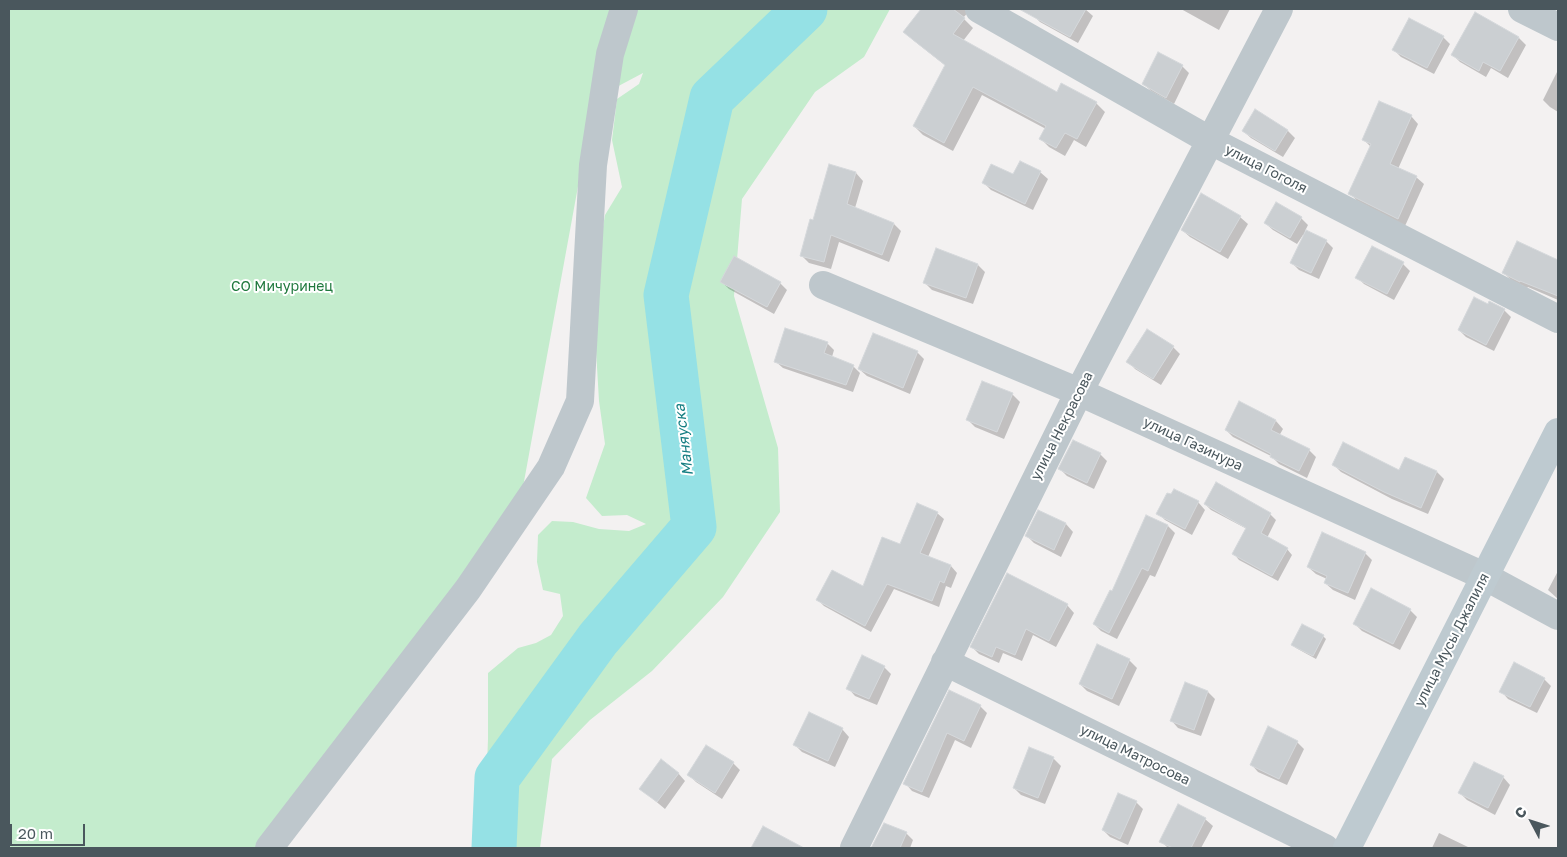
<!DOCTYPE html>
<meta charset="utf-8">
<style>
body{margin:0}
#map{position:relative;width:1567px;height:857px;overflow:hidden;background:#f3f1f1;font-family:"Golos Text",sans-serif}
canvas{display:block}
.frame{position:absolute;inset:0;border:10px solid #4a575d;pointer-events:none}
.north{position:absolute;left:1507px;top:797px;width:50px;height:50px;-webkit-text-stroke:4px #fff;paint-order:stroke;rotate:310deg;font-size:14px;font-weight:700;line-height:20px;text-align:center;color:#4a575d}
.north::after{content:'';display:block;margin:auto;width:18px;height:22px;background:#4a575d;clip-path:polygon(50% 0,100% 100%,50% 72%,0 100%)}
.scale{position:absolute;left:10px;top:824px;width:75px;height:22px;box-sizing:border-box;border:2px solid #4a575d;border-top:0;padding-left:6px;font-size:15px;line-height:18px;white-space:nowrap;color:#4a575d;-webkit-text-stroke:4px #fff;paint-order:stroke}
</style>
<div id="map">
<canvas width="1567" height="857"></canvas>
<div class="frame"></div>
<div class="north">С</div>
<div class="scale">20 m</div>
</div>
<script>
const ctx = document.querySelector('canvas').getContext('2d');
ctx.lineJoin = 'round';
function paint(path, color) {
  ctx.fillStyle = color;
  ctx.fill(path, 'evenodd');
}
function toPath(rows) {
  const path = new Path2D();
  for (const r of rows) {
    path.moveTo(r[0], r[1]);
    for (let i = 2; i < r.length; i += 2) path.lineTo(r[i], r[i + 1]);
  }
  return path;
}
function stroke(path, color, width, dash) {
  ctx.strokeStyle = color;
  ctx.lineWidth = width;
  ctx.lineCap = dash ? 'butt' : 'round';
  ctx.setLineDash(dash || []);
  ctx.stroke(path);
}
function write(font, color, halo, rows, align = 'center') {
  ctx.font = font + ' "Golos Text",sans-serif';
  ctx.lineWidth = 4;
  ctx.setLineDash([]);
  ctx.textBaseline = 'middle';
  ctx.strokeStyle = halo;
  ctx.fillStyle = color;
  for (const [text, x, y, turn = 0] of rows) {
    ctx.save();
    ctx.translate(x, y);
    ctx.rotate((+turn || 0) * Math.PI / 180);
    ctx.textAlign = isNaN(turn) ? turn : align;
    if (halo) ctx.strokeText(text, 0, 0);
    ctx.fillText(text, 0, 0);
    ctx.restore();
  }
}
paint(toPath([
 [9,9,890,9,864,57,815,92,742,199,734,296,778,448,780,512,723,597,652,671,590,720,552,759,540,848,484,848,488,739,488,673,518,648,536,643,551,635,563,616,560,594,543,590,537,562,538,535,552,521,573,522,599,529,629,531,646,524,627,515,602,516,586,498,605,444,599,401,594,316,594,279,605,215,622,187,612,140,617,99,639,84,643,73,594,99,523,487,273,848,9,848]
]), '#c4eccd');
paint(toPath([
 [923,9,971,9,963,18,973,28,963,41,1057,93,1062,85,1096,103,1105,112,1086,147,1074,140,1065,156,1049,147,1041,139,1046,129,982,95,953,151,923,135,914,126,946,66,913,40,905,32],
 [1036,9,1085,9,1093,16,1078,43,1040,22,1033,15],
 [1181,9,1230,9,1219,30],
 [1443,37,1450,44,1434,74,1401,57,1394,50],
 [1519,38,1526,45,1508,78,1491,68,1486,77,1460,62,1453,55],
 [1182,66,1189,73,1174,104,1151,91,1144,84],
 [1557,72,1558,73,1558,112,1550,107,1543,100],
 [1255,111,1288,131,1295,138,1283,157,1251,138,1243,131],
 [1411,116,1418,124,1398,169,1416,177,1424,184,1405,226,1357,201,1350,193,1371,147,1364,140],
 [830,166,856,173,863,181,855,208,894,224,901,231,889,262,839,242,831,269,809,263,802,256,814,221],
 [1040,172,1048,179,1033,210,991,190,984,183],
 [1240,217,1248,224,1228,259,1190,237,1182,230],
 [1301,218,1308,225,1305,231,1326,241,1333,248,1319,279,1299,270,1292,263,1304,236,1303,235,1297,244,1273,230,1265,223],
 [1517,243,1558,260,1558,300,1528,287,1527,288,1511,280,1504,273],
 [936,250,978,265,985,272,973,304,932,290,925,283],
 [1403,264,1410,271,1394,300,1364,284,1357,277],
 [722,282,780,283,787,290,774,314,729,289],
 [1488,306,1504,310,1511,317,1494,351,1466,337,1459,330],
 [827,343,834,350,832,357,853,366,860,373,853,392,783,368,775,361],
 [1173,347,1180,354,1161,385,1135,369,1128,361],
 [917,352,924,359,910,394,867,376,859,369],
 [1012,394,1020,402,1004,439,975,427,967,419],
 [1240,403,1276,421,1283,429,1279,436,1309,450,1316,457,1307,478,1279,464,1271,456,1233,437,1226,430],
 [1100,454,1107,461,1094,489,1067,476,1060,469],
 [1406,459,1437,472,1444,479,1428,514,1392,499,1341,472,1334,465,1400,472],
 [1198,502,1205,510,1192,535,1165,520,1158,513],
 [1205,504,1270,514,1276,520,1267,538,1287,549,1292,555,1278,581,1239,560,1234,554,1247,529,1211,510],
 [1039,511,1066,524,1073,532,1061,557,1034,543,1027,536],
 [937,513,944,519,928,557,951,566,957,573,951,588,946,586,939,607,894,589,871,632,824,606,818,600,863,588,900,546],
 [1147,517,1168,526,1175,533,1155,577,1150,575,1117,639,1101,631,1094,624,1112,593],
 [1365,553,1372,560,1355,600,1333,590,1325,583,1327,579,1316,574,1308,567],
 [1558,571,1558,599,1548,590],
 [1067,605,1074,613,1056,647,1033,635,1022,661,1003,653,999,663,979,654,972,647],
 [1410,610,1417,617,1400,650,1362,631,1355,624],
 [1323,636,1326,639,1316,659,1296,648,1292,645],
 [1097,646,1129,660,1137,668,1119,706,1087,691,1080,684],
 [884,667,891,674,877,705,855,696,848,688],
 [1544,679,1551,686,1537,713,1508,699,1501,691],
 [1185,683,1208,692,1215,699,1201,736,1178,728,1171,720],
 [950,692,980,706,987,713,971,748,955,740,929,798,912,791,905,783],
 [842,729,849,737,835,767,802,752,795,745],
 [1297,742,1304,749,1287,785,1258,772,1251,764],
 [1053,758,1061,766,1045,804,1021,795,1014,788],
 [733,763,740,770,722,799,696,782,689,775],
 [678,773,685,781,665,809,641,789],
 [1503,777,1510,785,1495,815,1467,800,1460,793],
 [1136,802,1143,809,1128,845,1110,837,1103,830],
 [1205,819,1213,826,1201,848,1168,848,1161,841],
 [884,824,906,833,913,840,910,848,873,848],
 [1439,833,1468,847,1469,848,1432,848]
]), '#0003');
stroke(toPath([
 [494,848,497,778,598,639,694,527,666,295,712,98,805,9]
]), '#95e1e5', 45);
const building = toPath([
 [921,9,953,9,965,18,953,34,1057,92,1061,83,1097,102,1077,139,1065,133,1056,148,1039,139,1046,126,973,87,944,143,913,126,945,65,903,32,921,9],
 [1019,9,1086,9,1070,37,1019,9],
 [1475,12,1519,37,1500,71,1483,62,1479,71,1451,55,1475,12],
 [1409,18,1444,36,1427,68,1392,50,1409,18],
 [1158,52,1183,65,1166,98,1142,84,1158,52],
 [1379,101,1412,115,1390,164,1417,176,1398,219,1348,194,1371,144,1362,140,1379,101],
 [1255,109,1288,130,1275,151,1242,131,1255,109],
 [1020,161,1041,171,1025,204,982,183,991,164,1013,174,1020,161],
 [829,164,856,172,847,204,894,223,882,255,831,235,824,262,800,256,810,219,813,220,829,164],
 [1201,193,1241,216,1220,252,1181,230,1201,193],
 [1276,202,1302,217,1290,238,1264,223,1276,202],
 [1306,230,1327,240,1311,273,1290,263,1306,230],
 [1517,241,1558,260,1558,296,1520,281,1520,282,1502,273,1517,241],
 [1372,246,1404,262,1387,294,1355,278,1372,246],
 [936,248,978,264,966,298,923,283,936,248],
 [734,256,781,282,767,307,720,282,734,256],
 [1474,297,1488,304,1489,301,1505,309,1486,345,1458,330,1474,297],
 [785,328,828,342,824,353,854,365,846,385,774,362,785,328],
 [1147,329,1174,346,1153,379,1126,362,1147,329],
 [873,333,918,351,903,388,858,369,873,333],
 [982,381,1013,393,997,432,966,420,982,381],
 [1239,401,1276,420,1271,430,1310,449,1299,471,1270,457,1271,454,1225,430,1239,401],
 [1073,440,1101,453,1087,483,1058,469,1073,440],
 [1343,442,1399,470,1405,457,1437,471,1421,508,1384,492,1332,465,1343,442],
 [1216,482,1271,513,1261,533,1288,548,1272,576,1232,554,1246,528,1204,504,1216,482],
 [1174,489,1199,501,1185,529,1156,514,1167,493,1171,494,1174,489],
 [917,503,938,512,920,553,951,565,944,583,940,581,932,601,887,584,865,626,816,600,832,570,863,586,882,537,900,544,917,503],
 [1038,510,1066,523,1054,550,1025,536,1038,510],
 [1146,515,1168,525,1148,571,1142,568,1109,633,1093,624,1110,590,1112,591,1146,515],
 [1322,532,1366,552,1348,593,1324,583,1327,576,1307,567,1322,532],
 [1007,573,1068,604,1049,641,1026,629,1015,655,996,647,992,657,970,647,1007,573],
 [1371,588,1411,609,1393,644,1353,624,1371,588],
 [1302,624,1324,635,1313,656,1291,645,1302,624],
 [1097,644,1130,659,1112,699,1079,684,1097,644],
 [862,655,885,666,869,699,846,689,862,655],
 [1514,662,1545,678,1530,707,1499,692,1514,662],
 [1185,682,1208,691,1194,730,1170,721,1185,682],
 [949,690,981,705,964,741,947,733,922,792,903,784,949,690],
 [809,712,843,728,828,761,793,745,809,712],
 [1268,726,1298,741,1279,779,1250,765,1268,726],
 [706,745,734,762,715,793,687,775,706,745],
 [1029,747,1054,757,1038,798,1013,788,1029,747],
 [661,759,679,773,657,802,639,789,661,759],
 [1474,762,1504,776,1488,808,1458,793,1474,762],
 [1118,793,1137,801,1120,839,1102,830,1118,793],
 [1178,804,1206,818,1191,848,1173,848,1159,842,1178,804],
 [884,823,907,832,900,848,871,848,884,823],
 [763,826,804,848,751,848,763,826]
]);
paint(building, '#cbcfd2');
stroke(building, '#d5d8db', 1);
stroke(toPath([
 [979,9,1211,141,1558,319],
 [1522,9,1558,27],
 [823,285,1079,392,1484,576,1558,616],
 [945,662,1325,848],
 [269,848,468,589,551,467,580,401,593,165,610,54,624,9],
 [854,848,1079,392,1279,9]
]), '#bec7cc', 28);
stroke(toPath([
 [1347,848,1558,432]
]), '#becad0', 28);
write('14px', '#4a575d', '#fff', [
 ["улица Гоголя",1266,169,27],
 ["улица Некрасова",1062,426,-63],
 ["улица Газинура",1193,444,25],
 ["улица Мусы Джалиля",1452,640,-63],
 ["улица Матросова",1135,755,26]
]);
write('14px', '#20793e', '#fff', [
 ["СО Мичуринец",282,287]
]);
write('italic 15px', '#177f83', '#fff', [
 ["Маняуска",684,440,-97]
]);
</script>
